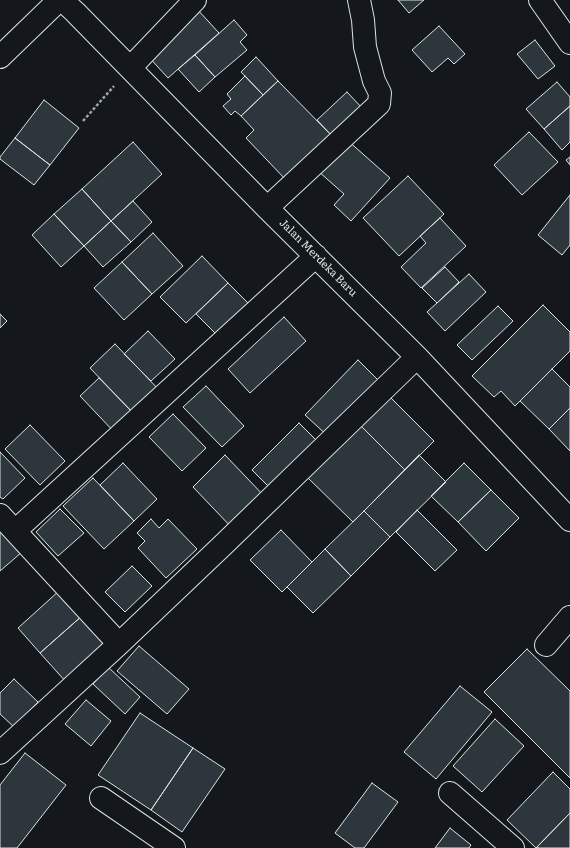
<!DOCTYPE html>
<style>
body{margin:0}
canvas{display:block;background:#14181c}
</style>
<canvas width="570" height="848"></canvas>
<script>
const ctx = document.querySelector('canvas').getContext('2d');
ctx.lineJoin = 'round';
function paint(path, color) {
  ctx.fillStyle = color;
  ctx.fill(path, 'evenodd');
}
function toPath(rows) {
  const path = new Path2D();
  for (const r of rows) {
    path.moveTo(r[0], r[1]);
    for (let i = 2; i < r.length; i += 2) path.lineTo(r[i], r[i + 1]);
  }
  return path;
}
function stroke(path, color, width, dash) {
  ctx.strokeStyle = color;
  ctx.lineWidth = width;
  ctx.lineCap = dash ? 'butt' : 'round';
  ctx.setLineDash(dash || []);
  ctx.stroke(path);
}
function write(font, color, halo, rows, align = 'center') {
  ctx.font = font + ' Literata,serif';
  ctx.lineWidth = 3;
  ctx.setLineDash([]);
  ctx.textBaseline = 'middle';
  ctx.strokeStyle = halo;
  ctx.fillStyle = color;
  for (const [text, x, y, turn = 0] of rows) {
    ctx.save();
    ctx.translate(x, y);
    ctx.rotate((+turn || 0) * Math.PI / 180);
    ctx.textAlign = isNaN(turn) ? turn : align;
    if (halo) ctx.strokeText(text, 0, 0);
    ctx.fillText(text, 0, 0);
    ctx.restore();
  }
}
const building = toPath([
 [398,0,424,0,409,13,398,0],
 [197,9,219,33,168,78,146,54,197,9],
 [234,20,247,35,240,42,247,50,215,77,195,55,234,20],
 [439,26,465,54,454,64,448,58,432,72,412,50,439,26],
 [535,40,555,66,538,79,517,54,535,40],
 [195,55,215,77,199,92,178,69,195,55],
 [256,57,278,81,263,95,241,72,256,57],
 [245,76,263,95,241,116,235,111,231,115,223,106,231,99,227,94,245,76],
 [278,81,333,137,287,181,246,138,254,130,241,116,278,81],
 [557,82,570,97,570,106,544,129,526,109,557,82],
 [347,92,363,109,333,137,317,120,347,92],
 [44,100,79,128,50,165,15,138,44,100],
 [570,106,570,142,562,150,544,129,570,106],
 [529,132,558,162,522,195,494,165,529,132],
 [15,138,50,165,34,185,0,159,0,157,15,138],
 [346,139,390,178,351,221,334,205,344,194,318,171,346,139],
 [133,142,162,174,111,221,82,189,133,142],
 [570,157,570,165,566,160,570,157],
 [408,176,444,214,399,256,363,218,408,176],
 [82,189,111,221,84,246,54,214,82,189],
 [570,195,570,245,562,255,538,235,570,195],
 [133,201,152,222,131,242,111,221,133,201],
 [54,214,84,246,61,267,32,235,54,214],
 [440,218,466,246,421,288,401,267,426,243,420,236,440,218],
 [111,221,131,242,103,267,84,246,111,221],
 [153,233,183,266,152,294,122,262,153,233],
 [202,256,228,283,186,323,160,297,202,256],
 [122,262,152,294,124,320,94,288,122,262],
 [445,267,459,282,437,303,422,288,445,267],
 [469,274,486,292,445,331,427,312,469,274],
 [228,283,251,306,219,337,196,314,228,283],
 [543,305,570,332,570,351,515,406,501,391,494,397,472,376,543,305],
 [498,306,513,321,472,360,457,345,498,306],
 [0,314,7,321,0,328,0,314],
 [284,317,306,341,250,393,228,369,284,317],
 [148,331,175,359,151,381,124,354,148,331],
 [115,344,161,392,136,416,90,368,115,344],
 [358,360,382,384,330,438,305,415,358,360],
 [552,369,570,387,570,408,549,429,520,401,552,369],
 [99,378,136,416,117,435,80,396,99,378],
 [206,386,244,426,222,447,183,407,206,386],
 [388,395,434,441,405,470,359,424,388,395],
 [570,408,570,451,549,429,570,408],
 [173,414,206,448,182,471,149,437,173,414],
 [299,423,321,445,274,492,252,470,299,423],
 [359,424,405,470,353,522,306,476,359,424],
 [30,425,65,461,40,485,5,449,30,425],
 [0,452,25,478,3,499,0,497,0,452],
 [225,455,267,499,234,530,193,487,225,455],
 [419,455,446,482,390,537,364,511,419,455],
 [123,463,157,499,134,521,100,485,123,463],
 [464,463,491,490,458,522,431,496,464,463],
 [93,478,134,521,104,549,63,506,93,478],
 [491,490,519,518,486,551,458,522,491,490],
 [60,509,84,533,58,556,36,532,60,509],
 [417,510,457,550,435,571,396,532,417,510],
 [364,511,390,537,351,576,325,549,364,511],
 [151,519,159,528,168,519,197,549,166,578,138,548,145,541,137,533,151,519],
 [0,527,22,552,0,571,0,527],
 [281,530,312,562,282,592,250,560,281,530],
 [325,549,351,576,313,613,287,587,325,549],
 [132,566,152,586,125,612,105,592,132,566],
 [60,590,83,615,40,653,18,628,60,590],
 [83,615,109,645,67,683,40,653,83,615],
 [139,646,189,689,167,714,117,671,139,646],
 [527,649,570,691,570,778,484,692,527,649],
 [108,667,140,697,125,714,93,684,108,667],
 [14,679,38,702,14,727,0,714,0,693,14,679],
 [460,686,492,712,436,779,404,752,460,686],
 [86,700,111,721,91,746,65,724,86,700],
 [140,713,193,748,151,810,98,775,140,713],
 [495,719,524,746,482,792,453,766,495,719],
 [193,748,225,769,182,832,151,810,193,748],
 [25,753,66,785,17,848,0,848,0,785,25,753],
 [553,772,570,789,570,813,536,848,507,820,553,772],
 [372,783,398,802,364,848,355,848,335,833,372,783],
 [570,813,570,848,539,848,537,847,570,813],
 [450,828,471,845,469,848,435,848,450,828]
]);
paint(building, '#2c363c');
stroke(building, '#d8e6dc', 1);
const minor = toPath([
 [62,0,75,12,267,208,417,357,570,520],
 [540,0,570,43],
 [0,57,59,0],
 [130,68,195,0],
 [267,208,379,104,380,93,374,81,365,47,363,20,359,0],
 [0,515,119,644],
 [15,531,316,256],
 [546,645,570,617],
 [0,753,119,644,223,545,417,357],
 [450,793,513,848],
 [101,798,174,848]
]);
stroke(minor, '#d8e6dc', 24);
stroke(toPath([
 [83,121,114,86]
]), '#9da8a2', 2.5, [3, 2]);
stroke(minor, '#14181c', 22);
write('11px', '#d8e6dc', '#14181c', [
 ["Jalan Merdeka Baru",318,258,45]
]);
</script>
